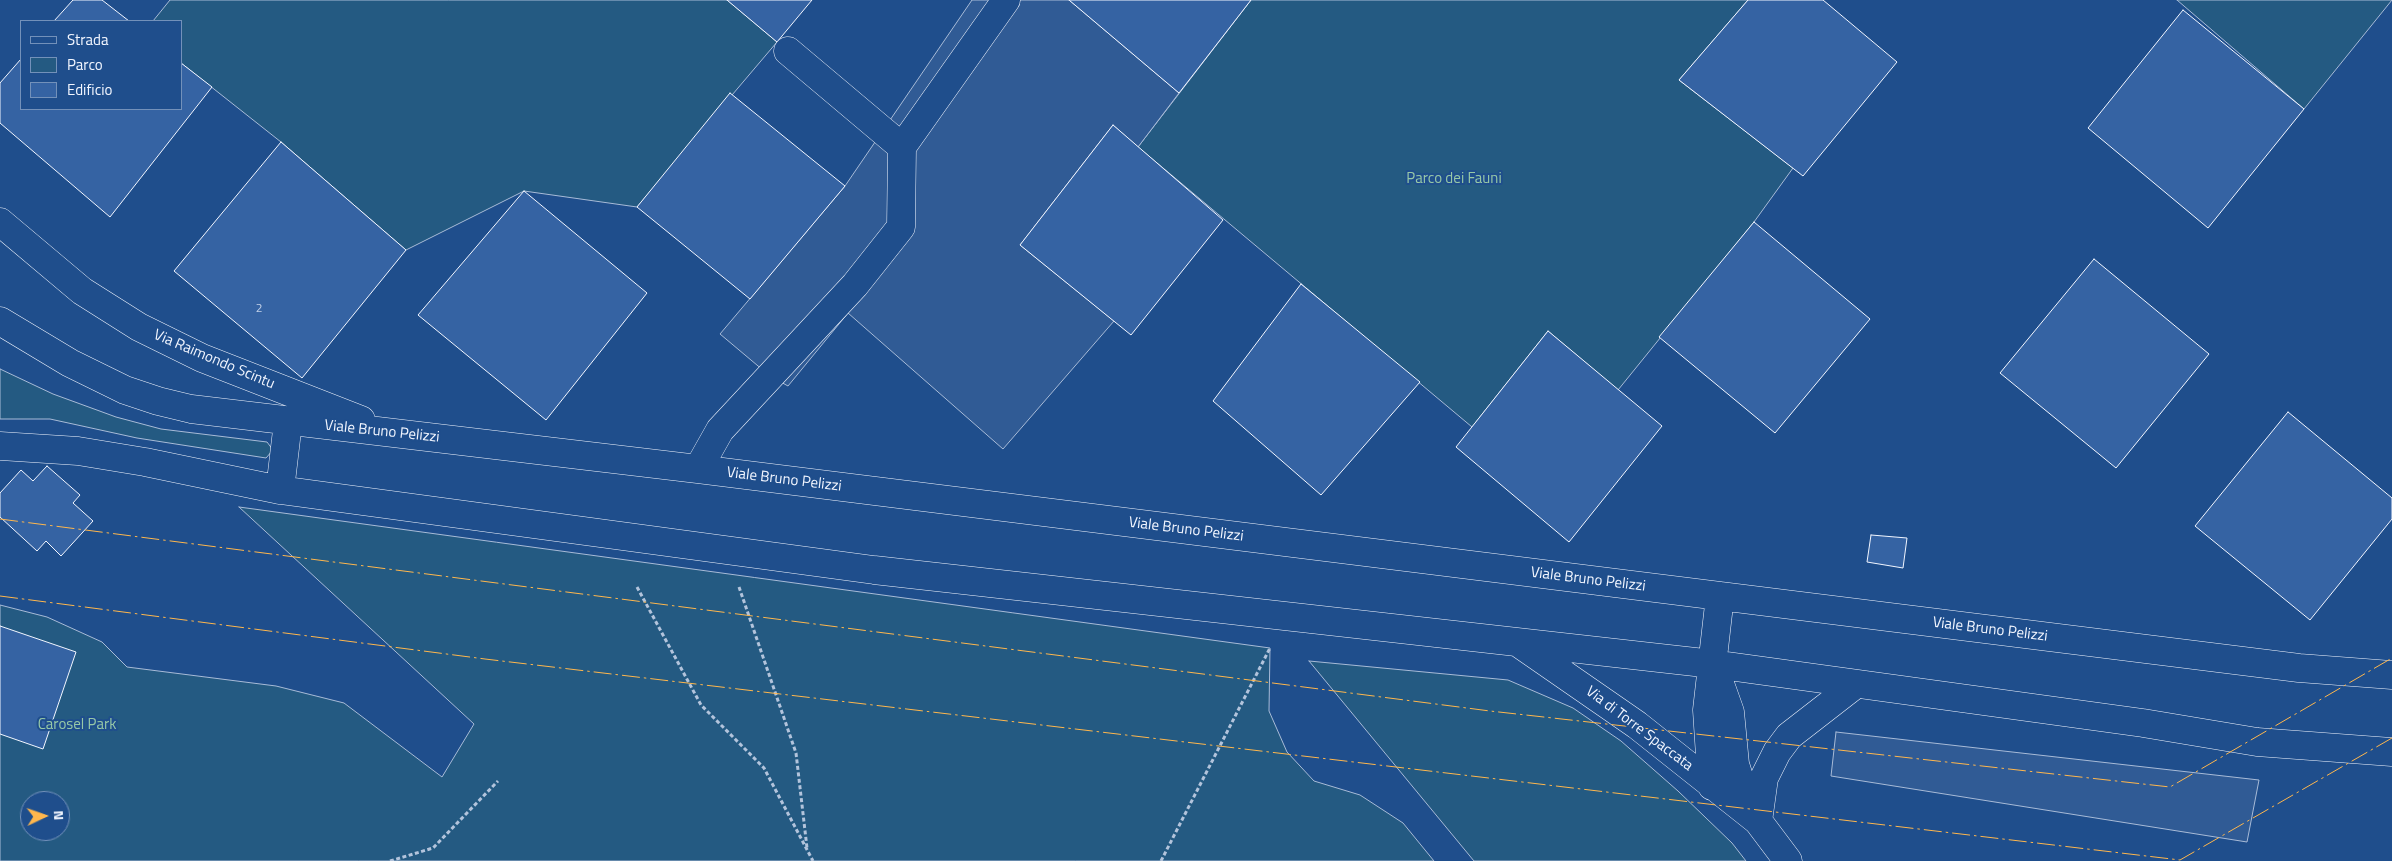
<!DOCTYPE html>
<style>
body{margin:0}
#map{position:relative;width:2392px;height:861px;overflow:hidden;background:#1f4e8c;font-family:"Titillium Web",sans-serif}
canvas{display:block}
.legend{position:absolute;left:20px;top:20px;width:162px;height:90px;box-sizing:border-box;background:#1f4e8c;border:1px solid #7391ba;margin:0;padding:6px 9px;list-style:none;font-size:15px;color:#f2f6ff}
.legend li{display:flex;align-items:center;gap:10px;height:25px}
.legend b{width:25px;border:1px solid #7391ba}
.north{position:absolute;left:20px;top:791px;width:50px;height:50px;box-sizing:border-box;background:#1f4e8c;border:1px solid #7391ba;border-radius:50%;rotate:87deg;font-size:14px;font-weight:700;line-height:20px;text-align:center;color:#f2f6ff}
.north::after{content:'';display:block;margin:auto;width:18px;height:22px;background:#ffb74d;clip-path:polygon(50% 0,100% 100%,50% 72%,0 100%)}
</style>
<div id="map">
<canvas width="2392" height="861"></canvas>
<ul class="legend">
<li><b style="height:6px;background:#1f4e8c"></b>Strada</li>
<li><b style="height:14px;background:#245a82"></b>Parco</li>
<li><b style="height:14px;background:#3563a3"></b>Edificio</li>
</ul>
<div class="north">N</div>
</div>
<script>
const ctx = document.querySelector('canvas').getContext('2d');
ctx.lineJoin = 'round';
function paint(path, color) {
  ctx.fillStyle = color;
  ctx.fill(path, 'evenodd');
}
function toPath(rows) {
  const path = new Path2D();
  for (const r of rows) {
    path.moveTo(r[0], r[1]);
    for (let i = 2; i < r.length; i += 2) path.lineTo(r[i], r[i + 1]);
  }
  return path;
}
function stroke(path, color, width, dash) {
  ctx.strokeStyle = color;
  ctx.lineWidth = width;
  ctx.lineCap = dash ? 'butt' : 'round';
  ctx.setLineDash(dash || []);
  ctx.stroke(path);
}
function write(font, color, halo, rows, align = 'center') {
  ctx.font = font + ' "Titillium Web",sans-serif';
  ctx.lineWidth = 4;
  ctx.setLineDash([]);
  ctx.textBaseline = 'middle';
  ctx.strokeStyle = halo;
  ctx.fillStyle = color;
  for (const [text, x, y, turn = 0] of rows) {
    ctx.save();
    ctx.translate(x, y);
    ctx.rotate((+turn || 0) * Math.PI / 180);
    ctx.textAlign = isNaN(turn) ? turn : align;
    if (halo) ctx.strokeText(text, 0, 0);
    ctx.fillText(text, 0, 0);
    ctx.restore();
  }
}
const green = toPath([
 [170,0,727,0,777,42,637,207,524,191,406,250,281,142,181,63,181,21,153,21,170,0],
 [1251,0,1748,0,1679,80,1793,168,1754,222,1618,390,1548,331,1472,427,1138,147,1251,0],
 [2177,0,2392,0,2304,109,2177,0],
 [0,369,53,394,116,417,161,429,267,442,273,450,266,458,137,438,50,419,0,419,0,369],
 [239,507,1270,648,1269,711,1287,752,1314,781,1360,795,1403,823,1434,861,0,861,0,605,47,617,102,642,127,667,276,686,344,703,442,777,474,724,239,507],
 [30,801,60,801,60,831,30,831,30,801],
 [1309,661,1508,680,1573,708,1621,741,1678,791,1732,843,1746,861,1474,861,1309,661]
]);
paint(green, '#245a82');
stroke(green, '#a8bbd7', 1);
const parking = toPath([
 [972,0,1069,0,1179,93,1138,147,1113,125,1020,245,1114,321,1003,449,848,313,788,386,770,376,720,334,845,186,972,0],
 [1836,732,2259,780,2247,842,1831,776,1836,732]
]);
paint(parking, '#305b95');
stroke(parking, '#a8bbd7', 1);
const building = toPath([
 [73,0,102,0,129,21,54,21,73,0],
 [727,0,812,0,777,42,727,0],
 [1069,0,1251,0,1179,93,1069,0],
 [1748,0,1823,0,1897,62,1803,176,1679,80,1748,0],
 [2183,10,2304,109,2208,228,2088,128,2183,10],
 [21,59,21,109,181,109,181,63,212,87,110,217,0,123,0,83,21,59],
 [730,93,845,186,750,299,637,207,730,93],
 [1113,125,1223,220,1131,335,1020,245,1113,125],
 [281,142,406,250,302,378,174,271,281,142],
 [524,191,647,293,546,420,418,315,524,191],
 [1754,222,1870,319,1775,433,1659,337,1754,222],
 [2094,259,2209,354,2116,468,2000,373,2094,259],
 [1301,284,1420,382,1321,495,1213,401,1301,284],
 [1548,331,1662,426,1569,542,1456,447,1548,331],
 [2288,412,2392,498,2392,519,2310,620,2195,526,2288,412],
 [47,466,80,495,73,503,93,521,61,556,46,541,37,551,0,517,0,493,21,470,33,481,47,466],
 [1871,535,1907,538,1903,568,1867,562,1871,535],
 [0,626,76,652,43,749,0,734,0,626]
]);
paint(building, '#3563a3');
stroke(building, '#f2f6ff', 1);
const minor = toPath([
 [788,51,902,147],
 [0,222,82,291,139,327,202,358,361,420],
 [0,321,70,363,125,390,158,401,191,409,698,469,2299,668,2392,675],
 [0,446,78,451,145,462,280,490,874,570,1713,664,2143,723,2257,742,2392,752],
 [698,469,720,430,855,285,901,227,902,147,1006,0],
 [280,490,288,422],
 [1520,644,1637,725,1758,821],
 [1713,664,1730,712,1735,764,1743,790,1758,821,1788,861],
 [1712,786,1707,710,1720,596],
 [1758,821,1764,778,1777,752,1789,736,1856,684]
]);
stroke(minor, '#f2f6ff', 29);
stroke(toPath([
 [637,587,701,705,764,768,813,861],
 [739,587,796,753,807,848],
 [390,861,433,848,498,781],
 [1161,861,1270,648]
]), '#b3c4dc', 3, [4, 2.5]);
stroke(minor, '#1f4e8c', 28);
stroke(toPath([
 [0,519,1490,711,2170,787,2392,658],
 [0,596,485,659,2180,860,2392,738]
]), '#ffb74d', 1, [18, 4, 2.5, 4]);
write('12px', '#c3d1e8', null, [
 ["2",259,309]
]);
write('15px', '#97c8a6', '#1f4e8c', [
 ["Parco dei Fauni",1454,179],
 ["Carosel Park",77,725]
]);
write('15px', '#f2f6ff', '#1f4e8c', [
 ["Via Raimondo Scintu",214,360,23],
 ["Viale Bruno Pelizzi",382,432,6],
 ["Viale Bruno Pelizzi",784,480,7],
 ["Viale Bruno Pelizzi",1186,530,7],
 ["Viale Bruno Pelizzi",1588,580,7],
 ["Viale Bruno Pelizzi",1990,630,7],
 ["Via di Torre Spaccata",1639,729,37]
]);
</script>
